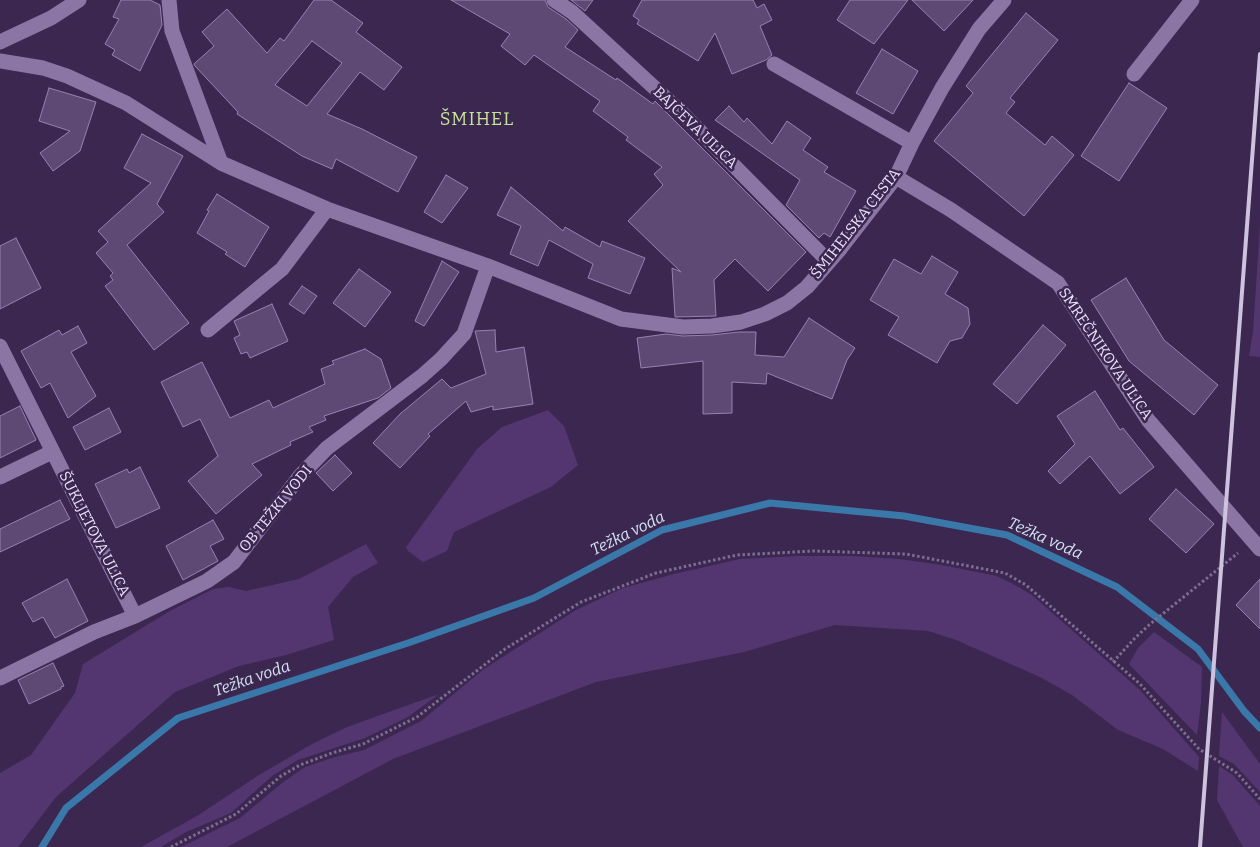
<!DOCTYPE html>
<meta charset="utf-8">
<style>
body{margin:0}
canvas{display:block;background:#3b2750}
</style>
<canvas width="1260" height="847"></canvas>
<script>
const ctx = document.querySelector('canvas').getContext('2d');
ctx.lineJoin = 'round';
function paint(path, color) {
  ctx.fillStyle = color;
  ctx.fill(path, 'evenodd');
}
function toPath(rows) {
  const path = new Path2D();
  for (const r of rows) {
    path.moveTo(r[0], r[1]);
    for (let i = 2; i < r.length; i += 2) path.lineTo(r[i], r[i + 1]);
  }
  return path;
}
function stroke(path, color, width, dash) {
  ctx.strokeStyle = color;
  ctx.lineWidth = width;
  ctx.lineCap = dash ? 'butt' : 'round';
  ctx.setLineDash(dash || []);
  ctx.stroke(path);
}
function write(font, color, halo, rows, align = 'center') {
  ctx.font = font + ' Bitter,serif';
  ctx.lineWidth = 5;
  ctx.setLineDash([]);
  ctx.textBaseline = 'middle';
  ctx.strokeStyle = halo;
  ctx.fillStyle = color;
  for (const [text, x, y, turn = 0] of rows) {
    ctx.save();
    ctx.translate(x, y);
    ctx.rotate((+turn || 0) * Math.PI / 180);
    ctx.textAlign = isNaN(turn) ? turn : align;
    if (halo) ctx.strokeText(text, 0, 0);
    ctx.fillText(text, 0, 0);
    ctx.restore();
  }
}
paint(toPath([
 [1260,225,1260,357,1249,356,1253,332],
 [548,410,564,426,578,465,551,487,454,532,447,551,423,562,408,551,406,547,477,449,502,427],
 [366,544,378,563,353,577,328,607,334,640,286,655,239,666,175,692,56,797,18,847,0,847,0,773,31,755,75,693,83,664,170,611,213,589,229,587,246,591,299,579],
 [797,556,852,556,899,559,942,565,997,576,1017,586,1032,595,1140,690,1199,757,1198,771,1163,749,1118,730,1072,695,1040,677,956,640,928,631,835,625,744,652,596,682,393,759,227,847,181,847,240,818,282,783,305,767,335,757,364,750,421,721,484,669,576,610,623,588,674,574,740,559],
 [1154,632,1202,667,1201,703,1197,735,1129,664,1138,648],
 [439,694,408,717,365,738,298,760,272,776,231,813,186,832,161,847,141,847,197,816,259,775,312,744,347,727],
 [1222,712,1260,764,1260,792,1234,764,1219,756],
 [1219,766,1233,775,1260,806,1260,847,1243,847,1217,800]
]), '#533570');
stroke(toPath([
 [42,847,66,808,178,718,411,642,534,598,662,530,770,503,904,516,1007,535,1117,587,1198,649,1244,711,1260,728]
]), '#3a78aa', 7);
const building = toPath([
 [121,0,150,0,160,5,162,25,140,71,112,55,115,50,105,44,119,19,113,17,121,0],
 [314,0,331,0,363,23,356,32,402,67,384,90,360,72,327,114,362,129,417,157,398,192,336,159,332,169,302,156,237,114,238,112,195,66,194,64,214,46,202,32,227,9,267,53,280,38,284,41,314,0],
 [312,41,342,63,307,106,275,85,312,41],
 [451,0,545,0,548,7,566,19,578,30,565,47,616,80,617,78,653,104,655,101,806,252,768,291,735,259,714,280,716,316,675,317,672,268,681,272,628,221,663,185,654,174,662,167,626,140,628,137,593,111,600,101,534,55,525,65,501,46,510,34,451,0],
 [571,0,593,0,585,11,571,0],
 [642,0,753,0,757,8,764,4,772,20,760,26,772,55,766,60,732,74,715,33,698,61,637,24,639,20,633,16,642,0],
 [850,0,908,0,874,44,837,20,850,0],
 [912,0,973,0,944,31,912,0],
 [1026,13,1058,40,1010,98,1015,102,1006,113,1045,145,1052,136,1074,155,1024,216,934,141,973,93,966,86,1026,13],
 [882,49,918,71,893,114,856,93,882,49],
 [1129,83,1167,108,1119,181,1081,156,1129,83],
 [49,88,96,102,80,151,53,171,40,153,70,131,39,121,49,88],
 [729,106,744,122,747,118,772,144,787,121,811,138,803,150,828,167,824,172,856,191,830,237,824,233,819,238,786,205,800,180,715,120,729,106],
 [142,134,183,156,157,204,164,212,127,245,189,323,154,350,105,286,113,280,110,276,113,273,96,253,108,242,98,231,151,183,124,168,142,134],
 [446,175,468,188,442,223,424,212,446,175],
 [511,187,563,231,565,227,600,247,602,241,645,258,630,294,588,278,593,264,549,240,538,266,510,254,521,226,497,215,511,187],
 [217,194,269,227,245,267,225,254,227,252,197,233,209,211,207,210,217,194],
 [16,238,41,288,0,309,0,246,16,238],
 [932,256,958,272,945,294,968,308,970,324,962,338,950,341,937,363,888,335,899,317,870,300,894,259,921,274,932,256],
 [442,261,459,272,424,326,415,321,442,261],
 [359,269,391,292,365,327,333,303,359,269],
 [1126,278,1164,340,1218,385,1194,415,1129,361,1091,300,1126,278],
 [302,286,317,296,304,314,289,304,302,286],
 [272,304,288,341,250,358,247,352,241,354,234,338,240,335,234,321,272,304],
 [809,318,855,348,847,360,832,399,767,373,766,384,732,382,732,413,703,414,703,361,641,368,637,338,666,334,683,336,712,335,739,332,756,332,755,355,784,357,809,318],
 [1043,325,1066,345,1017,404,993,384,1043,325],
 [78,326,87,343,71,352,96,396,68,418,50,383,41,388,21,351,59,330,62,335,78,326],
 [495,330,496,352,524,347,533,404,493,410,493,406,471,412,466,401,428,434,430,436,400,468,373,443,400,414,442,379,451,388,486,374,475,331,495,330],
 [365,349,381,359,391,388,378,398,324,416,326,420,309,427,313,432,290,442,291,445,252,464,262,475,216,514,188,481,218,456,200,419,183,427,161,382,202,362,230,418,269,400,273,408,325,384,321,369,334,364,332,361,365,349],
 [1095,391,1120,430,1123,428,1154,467,1120,494,1090,456,1060,484,1048,471,1075,444,1057,416,1095,391],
 [20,406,36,440,0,458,0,416,20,406],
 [109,408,121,432,85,450,73,427,109,408],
 [335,455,352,473,333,491,316,473,335,455],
 [140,467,160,508,116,528,95,484,127,469,129,473,140,467],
 [1176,489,1214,524,1186,553,1149,519,1176,489],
 [60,500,70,519,0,552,0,529,60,500],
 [213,520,224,539,210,546,218,561,183,580,166,546,213,520],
 [67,579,88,621,55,638,43,617,33,622,22,603,67,579],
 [1260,579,1260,629,1236,605,1260,579],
 [53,663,64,686,61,687,61,689,29,704,18,680,53,663]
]);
paint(building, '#5e4975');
stroke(building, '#9881b1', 1);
stroke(toPath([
 [1113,662,1135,638,1149,625,1238,553],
 [171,847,236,814,281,776,300,765,332,753,363,744,417,717,505,649,581,602,656,573,737,555,814,551,906,554,1005,573,1026,585,1140,684,1199,749,1237,773,1260,799]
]), '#7d6d90', 3, [2.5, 2.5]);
stroke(toPath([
 [169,0,172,31,221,163],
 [554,0,572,12,683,114,829,262],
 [0,42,51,18,79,0],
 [0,61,43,68,67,76,126,103,221,163,327,209,488,266,621,319,683,327,712,326,741,322,765,314,787,303,807,287,840,249,896,177,912,143,942,88,979,29,1004,0],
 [774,64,912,143],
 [1134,74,1192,0],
 [896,177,951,210,1058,283,1148,420,1260,549],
 [208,330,282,269,327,209],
 [0,346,135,616],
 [0,477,52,452],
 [0,678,94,632,135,616,207,581,234,562,300,476,327,448,422,376,441,359,464,334,488,266]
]), '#8b75a4', 15);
stroke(toPath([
 [1200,847,1260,54]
]), '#cec2de', 4);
write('15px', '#ece1fb', '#3b2750', [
 ["BAJČEVA ULICA",695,128,44],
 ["ŠMIHELSKA CESTA",856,224,-52],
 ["SMREČNIKOVA ULICA",1105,354,56],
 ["OB TEŽKI VODI",276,509,-51],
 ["ŠUKLJETOVA ULICA",94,534,63]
]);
write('italic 16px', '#d3e2f1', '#3b2750', [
 ["Težka voda",628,534,-26],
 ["Težka voda",1045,539,24],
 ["Težka voda",252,679,-19]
]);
ctx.letterSpacing = '1px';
write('18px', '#c5e299', '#3b2750', [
 ["ŠMIHEL",477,120]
]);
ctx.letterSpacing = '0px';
</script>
